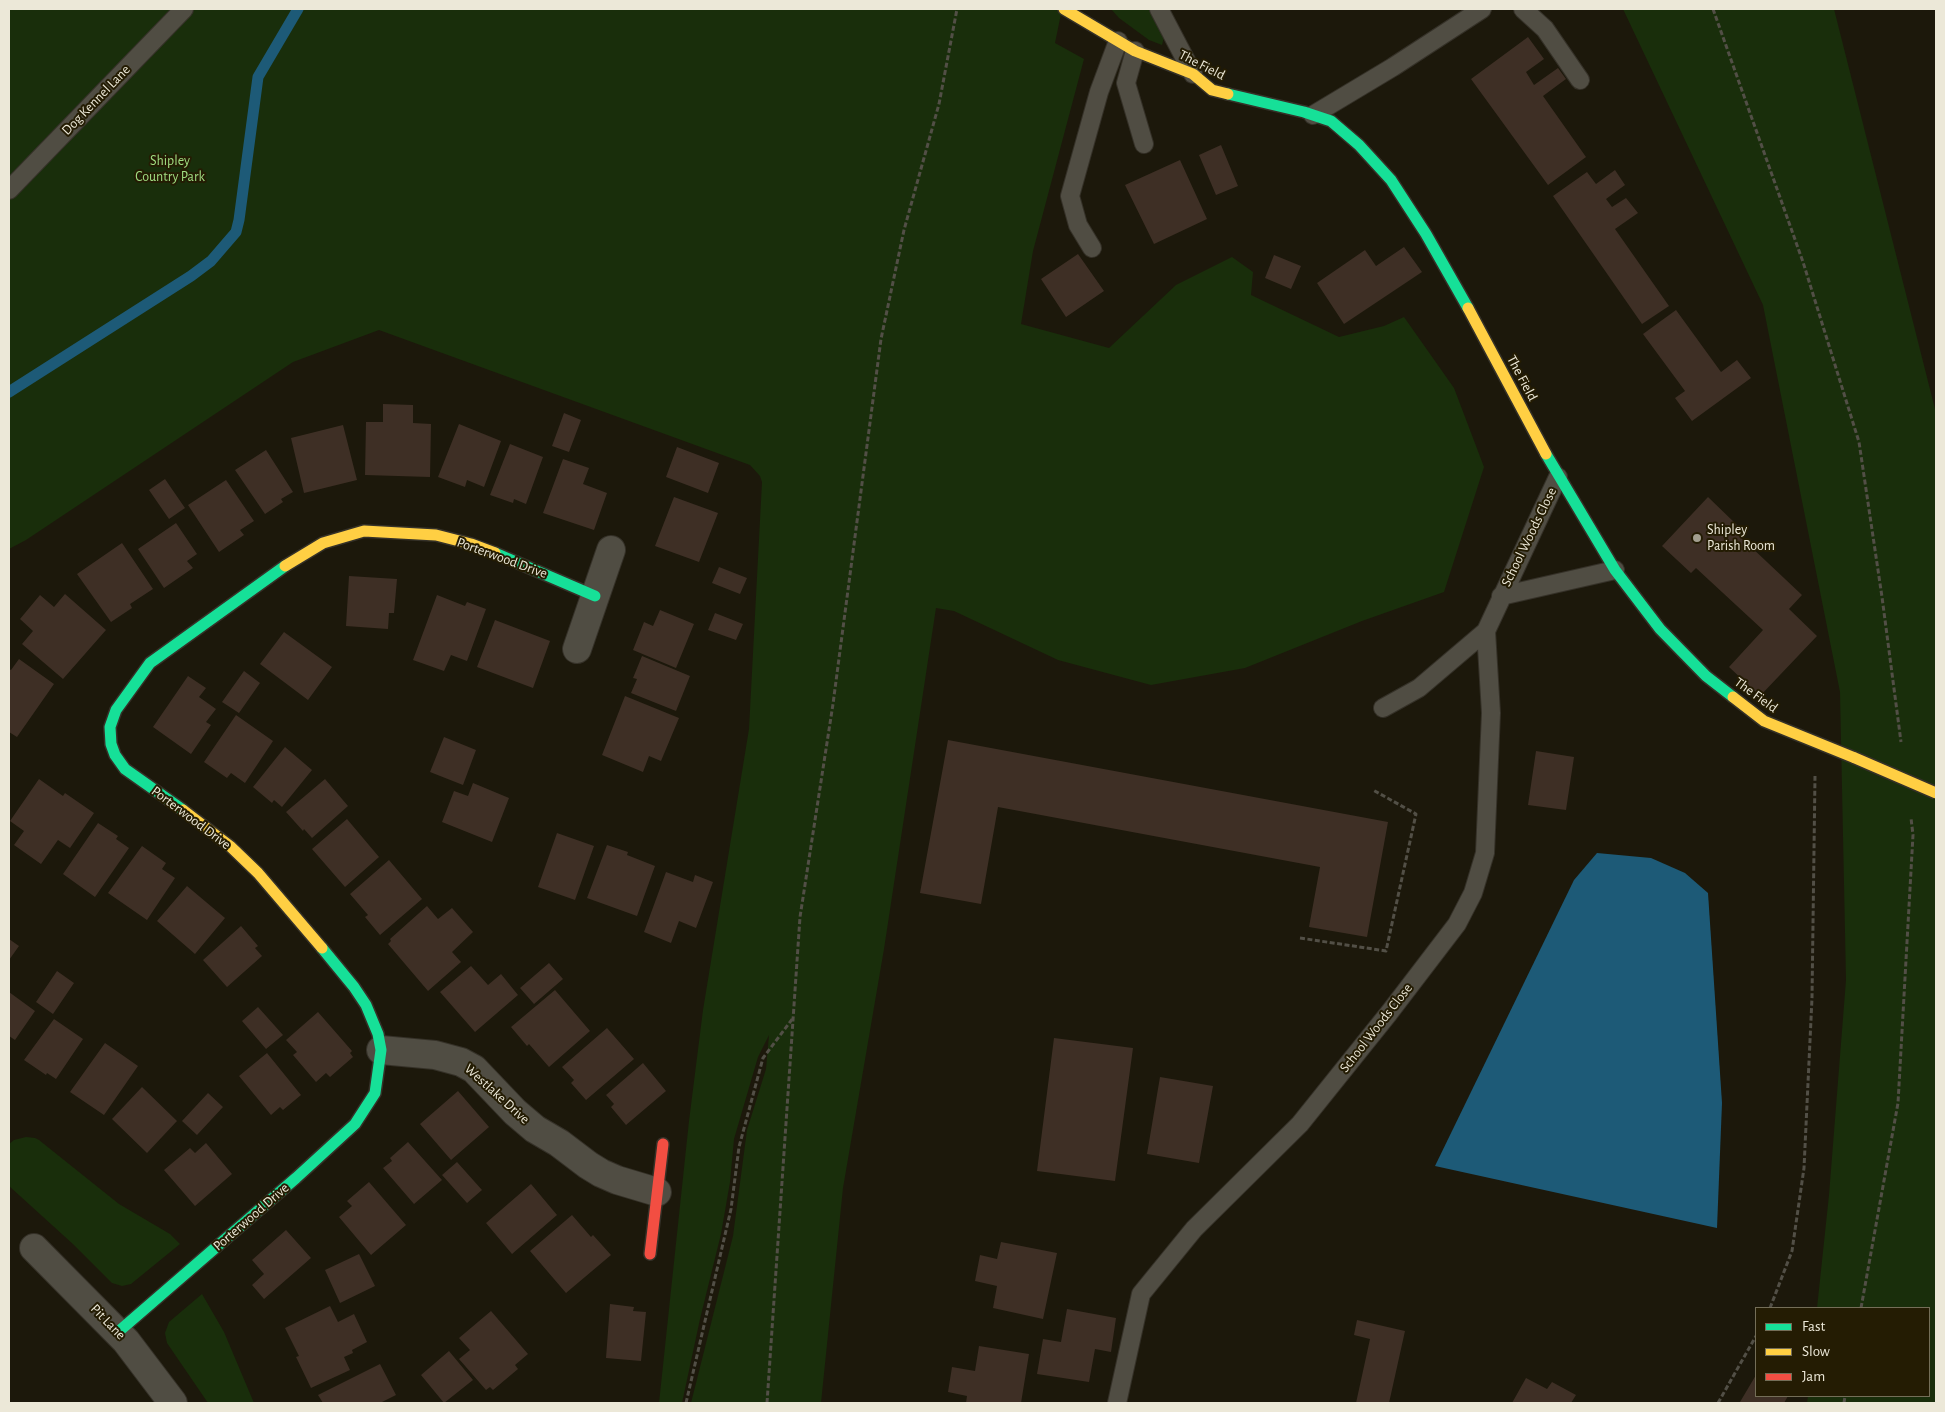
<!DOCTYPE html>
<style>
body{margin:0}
#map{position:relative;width:1945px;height:1412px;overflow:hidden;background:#1c180b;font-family:"Alegreya Sans",sans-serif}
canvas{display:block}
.frame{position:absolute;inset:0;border:10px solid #ece8d8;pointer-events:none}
.legend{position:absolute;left:1755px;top:1307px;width:175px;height:90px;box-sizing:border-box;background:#241c03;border:1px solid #746e58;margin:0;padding:6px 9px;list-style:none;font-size:15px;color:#ece8d8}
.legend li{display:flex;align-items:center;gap:10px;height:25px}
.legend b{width:25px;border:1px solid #746e58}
</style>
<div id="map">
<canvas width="1945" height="1412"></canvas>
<div class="frame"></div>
<ul class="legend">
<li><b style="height:6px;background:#16e098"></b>Fast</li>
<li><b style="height:6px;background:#ffcf43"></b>Slow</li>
<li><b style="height:6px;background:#f24e42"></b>Jam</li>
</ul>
</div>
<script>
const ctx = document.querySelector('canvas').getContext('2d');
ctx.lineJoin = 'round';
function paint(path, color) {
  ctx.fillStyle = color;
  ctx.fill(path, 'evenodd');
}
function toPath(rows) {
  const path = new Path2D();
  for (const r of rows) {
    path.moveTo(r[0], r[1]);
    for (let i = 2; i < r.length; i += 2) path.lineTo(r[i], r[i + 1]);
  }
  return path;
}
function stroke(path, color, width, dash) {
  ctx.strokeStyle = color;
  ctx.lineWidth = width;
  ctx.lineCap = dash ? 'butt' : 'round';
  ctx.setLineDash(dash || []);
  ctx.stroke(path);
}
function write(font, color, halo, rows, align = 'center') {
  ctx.font = font + ' "Alegreya Sans",sans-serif';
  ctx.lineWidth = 4;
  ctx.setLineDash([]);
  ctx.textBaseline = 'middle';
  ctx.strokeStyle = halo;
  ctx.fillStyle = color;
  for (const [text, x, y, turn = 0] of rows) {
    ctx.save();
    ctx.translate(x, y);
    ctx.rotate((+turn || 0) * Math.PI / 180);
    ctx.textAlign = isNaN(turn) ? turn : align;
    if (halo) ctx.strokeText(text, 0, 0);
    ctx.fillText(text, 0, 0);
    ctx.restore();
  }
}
paint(toPath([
 [9,9,1062,9,1055,43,1084,59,1033,251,1021,324,1109,348,1176,285,1232,257,1253,272,1251,295,1339,337,1384,326,1404,317,1454,388,1484,467,1444,592,1362,621,1245,668,1151,685,1058,660,954,611,936,608,884,949,843,1188,821,1403,691,1403,733,1236,747,1130,766,1069,769,1035,758,1057,734,1139,730,1182,721,1234,700,1319,682,1403,659,1403,689,1121,703,1010,749,729,762,482,760,476,750,465,379,330,293,362,26,540,9,549],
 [1111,9,1152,9,1164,37,1162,45,1149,40,1119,18],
 [1623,9,1834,9,1936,413,1936,1403,1807,1403,1808,1396,1929,1396,1929,1308,1817,1308,1829,1195,1846,980,1840,692,1763,305],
 [26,1137,35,1138,39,1140,119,1204,170,1234,180,1244,131,1284,122,1286,112,1283,74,1245,9,1186,9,1144,14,1140],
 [202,1294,224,1332,254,1403,208,1403,167,1343,165,1333,169,1322]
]), '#192e0b');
paint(toPath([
 [1597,853,1651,858,1685,873,1708,893,1722,1103,1717,1228,1435,1166,1574,880]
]), '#1d5a77');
stroke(toPath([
 [9,392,191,276,211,261,236,232,239,220,258,77,298,9]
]), '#1d5a77', 11);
paint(toPath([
 [1528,37,1544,59,1526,72,1534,85,1558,68,1566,79,1543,96,1586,157,1548,185,1471,79],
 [1221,145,1238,186,1216,195,1199,155],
 [1180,160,1207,219,1154,244,1125,185],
 [1615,170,1625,185,1606,199,1612,207,1626,198,1638,213,1615,229,1669,306,1642,324,1553,196,1587,172,1596,184],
 [1404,247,1422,272,1344,324,1317,283,1365,250,1376,266],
 [1078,254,1104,291,1066,317,1041,279],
 [1274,255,1301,266,1291,289,1265,278],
 [1676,310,1721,372,1737,360,1751,378,1692,421,1675,398,1685,391,1643,334],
 [383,404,413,405,413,423,431,424,430,477,365,475,366,422,383,422],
 [564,413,581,420,569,452,552,446],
 [459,424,501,441,484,487,467,480,465,487,438,477],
 [343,425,357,480,304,493,291,438],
 [510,444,543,457,526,504,514,499,513,503,490,495],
 [677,447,719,463,708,493,666,477],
 [266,450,293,492,281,499,283,502,265,514,235,470],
 [563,459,589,468,583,484,607,493,594,530,543,513],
 [165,479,185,508,169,519,149,490],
 [226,480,254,521,240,530,244,535,219,552,188,505],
 [674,497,718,513,699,562,655,546],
 [1708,497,1737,525,1732,529,1802,595,1789,609,1817,636,1760,696,1729,667,1763,630,1696,568,1691,573,1662,546],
 [176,523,197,554,187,561,193,568,164,588,138,549],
 [122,543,153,589,130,604,132,608,111,622,77,574],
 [719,567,747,578,740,594,712,583],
 [349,576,397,579,394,613,389,613,388,629,346,626],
 [65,594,106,630,63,679,22,644,33,631,20,619,40,595,54,607],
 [437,595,465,606,467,602,486,609,467,661,451,655,444,671,413,660],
 [660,610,694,624,676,668,633,650,644,622,653,626],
 [715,613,743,624,736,640,708,630],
 [495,620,550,641,533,688,477,667],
 [284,632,332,667,308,700,260,664],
 [642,656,690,676,676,711,631,693,637,679,633,678],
 [19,659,54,684,17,737,9,732,9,669,11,670],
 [244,671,260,683,239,713,222,702],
 [188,676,206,688,199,697,216,709,206,722,211,725,191,754,153,727],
 [625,696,679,718,661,761,649,756,643,772,602,755],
 [236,715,273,741,245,783,231,773,227,778,204,762],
 [444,737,476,750,463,785,430,772],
 [948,740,1388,822,1367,937,1309,927,1320,867,998,807,981,904,920,893],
 [285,747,312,770,282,807,274,800,272,803,253,787],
 [1536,751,1574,757,1566,810,1528,805],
 [39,779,63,796,65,793,94,813,70,848,58,840,41,864,14,845,24,831,10,821],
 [325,779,348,806,312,838,304,829,303,831,286,812],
 [473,783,509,798,492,842,442,822,454,791,468,796],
 [347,819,379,857,345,887,312,849],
 [98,823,118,836,116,839,129,848,95,897,63,874],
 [557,833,594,846,575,900,538,887],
 [607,845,628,852,627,855,655,866,637,916,587,898],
 [142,846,166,863,162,869,175,878,147,920,108,893],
 [389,860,422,899,380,935,365,917,368,915,350,894],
 [666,872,693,882,695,875,713,882,696,928,679,921,671,943,644,932],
 [187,886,225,918,195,954,157,921],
 [427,906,438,919,452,908,473,932,452,952,461,962,428,991,388,944,391,941,390,939],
 [241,926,258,946,255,948,262,956,227,987,203,960],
 [9,939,19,946,9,960],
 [549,963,563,979,534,1004,520,988],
 [471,966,488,985,501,974,518,995,475,1032,440,992],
 [57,971,74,983,53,1014,36,1002],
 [555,990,590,1031,549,1067,529,1044,527,1046,511,1027],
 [9,992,35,1011,15,1040,9,1036],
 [258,1007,283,1035,266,1049,242,1021],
 [318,1012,352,1051,350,1053,353,1057,330,1077,326,1073,316,1082,293,1055,297,1052,286,1040],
 [54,1019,83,1039,56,1079,47,1073,46,1075,24,1060],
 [607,1028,634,1059,586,1100,571,1083,574,1080,562,1067],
 [1054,1038,1133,1048,1115,1181,1037,1171],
 [105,1043,138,1066,104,1115,70,1092],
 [267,1053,301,1095,283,1110,280,1107,271,1115,239,1076],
 [643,1063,666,1091,626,1125,611,1107,614,1104,606,1095],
 [1160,1077,1213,1086,1199,1163,1147,1154],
 [142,1087,177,1121,147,1153,112,1119],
 [458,1091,489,1127,451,1160,420,1124],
 [208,1093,223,1107,197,1135,182,1121],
 [408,1142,442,1180,414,1204,383,1168,392,1161,390,1158],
 [206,1143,232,1174,195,1206,164,1170,190,1148,195,1153],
 [457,1162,482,1190,467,1203,442,1175],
 [369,1182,406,1225,371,1255,339,1217,352,1206,347,1201],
 [531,1184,557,1215,512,1254,486,1223],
 [572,1215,591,1237,593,1235,611,1255,566,1293,530,1251],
 [286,1230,311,1258,264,1299,252,1285,264,1274,252,1260],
 [1001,1242,1057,1253,1043,1319,993,1308,997,1286,975,1281,980,1255,997,1259],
 [359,1254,375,1286,340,1303,325,1270],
 [610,1304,634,1307,633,1311,646,1312,641,1361,606,1358],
 [330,1306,338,1322,354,1314,367,1342,352,1350,353,1353,344,1357,350,1370,311,1388,296,1357,299,1356,285,1328],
 [1067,1309,1116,1318,1111,1352,1095,1349,1089,1382,1037,1374,1043,1339,1061,1342],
 [491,1311,528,1354,515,1365,518,1369,493,1390,490,1387,486,1390,459,1359,470,1350,459,1338],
 [1357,1320,1405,1331,1389,1403,1356,1403,1370,1339,1354,1335],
 [979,1346,1029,1354,1021,1403,966,1403,967,1396,948,1392,952,1367,975,1371],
 [449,1351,473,1380,444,1403,421,1375],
 [380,1364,396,1395,380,1403,323,1403,318,1395],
 [1756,1375,1756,1396,1788,1396,1784,1403,1740,1402],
 [1526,1378,1547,1389,1552,1382,1576,1395,1571,1403,1512,1403]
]), '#3e2f25');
const lane = toPath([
 [1159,9,1193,74],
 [1523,9,1545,29,1580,80],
 [1135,51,1126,83,1144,144],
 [1313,115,1393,67,1482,9],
 [9,190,184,9],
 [1092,248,1078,225,1070,196,1099,92,1118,41],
 [1501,596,1615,570],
 [1383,708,1419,688,1486,631],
 [1117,1403,1141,1294,1194,1229,1300,1124,1389,1013,1457,924,1473,893,1485,853,1491,713,1486,631,1558,477]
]);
const street = toPath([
 [577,649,611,550],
 [381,1050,435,1055,461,1062,474,1069,515,1112,535,1129,559,1143,588,1165,601,1173,617,1180,657,1192],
 [34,1248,126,1341,173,1403]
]);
const fast = toPath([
 [1228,94,1304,112,1331,121,1359,145,1391,180,1426,234,1468,308],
 [1546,454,1615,570,1660,629,1706,676,1733,697],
 [495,553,595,596],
 [183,810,125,769,115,755,111,744,110,727,116,710,150,663,285,566],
 [118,1332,296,1178,355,1124,375,1093,381,1050,378,1034,366,1005,354,987,322,948]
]);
const slow = toPath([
 [1064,9,1135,51,1193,74,1212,90,1228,94],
 [1468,308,1546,454],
 [285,566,323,543,364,531,436,535,471,544,495,553],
 [1733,697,1764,721,1855,758],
 [183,810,230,846,258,873,322,948]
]);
const jam = toPath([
 [650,1254,663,1144]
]);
stroke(lane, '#353128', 20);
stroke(street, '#353128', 30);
stroke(fast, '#353128', 14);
stroke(slow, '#353128', 14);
stroke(jam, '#353128', 14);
stroke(toPath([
 [1713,9,1803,262,1859,442,1882,597,1901,742],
 [1300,938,1386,951,1416,814,1373,790],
 [1770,1308,1792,1251,1804,1168,1812,998,1815,776],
 [1861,1308,1898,1103,1913,835,1911,818],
 [686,1403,731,1209,739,1147,763,1058,793,1018],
 [767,1403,800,917,833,704,881,339,904,230,939,104,957,9],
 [1718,1403,1756,1336],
 [1844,1403,1845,1396]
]), '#524f46', 3, [5, 2.5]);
stroke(lane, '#504d43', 18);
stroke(street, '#504d43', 28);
stroke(fast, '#16e098', 11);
stroke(slow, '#ffcf43', 11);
stroke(jam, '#f24e42', 11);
const slowBridge = toPath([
 [1855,758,1936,793]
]);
stroke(slowBridge, '#353128', 14, []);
stroke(slowBridge, '#ffcf43', 11);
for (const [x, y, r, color] of [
 [1697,538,5,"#a39f90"]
]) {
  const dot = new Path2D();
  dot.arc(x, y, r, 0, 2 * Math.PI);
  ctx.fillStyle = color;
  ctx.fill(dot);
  stroke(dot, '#241c03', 2);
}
write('14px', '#ece8d8', '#241c03', [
 ["The Field",1202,65,27],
 ["Dog Kennel Lane",96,100,-46],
 ["The Field",1522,378,62],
 ["School Woods Close",1529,537,-64],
 ["Porterwood Drive",502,558,20],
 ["The Field",1756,695,36],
 ["Porterwood Drive",191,818,37],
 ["School Woods Close",1376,1028,-52],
 ["Westlake Drive",497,1094,42],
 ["Porterwood Drive",251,1217,-41],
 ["Pit Lane",108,1322,46]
]);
write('14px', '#a0dd82', '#241c03', [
 ["Shipley",170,161],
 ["Country Park",170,177]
]);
write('14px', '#ece8d8', '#241c03', [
 ["Shipley",1707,530],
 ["Parish Room",1707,546]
], 'left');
</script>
